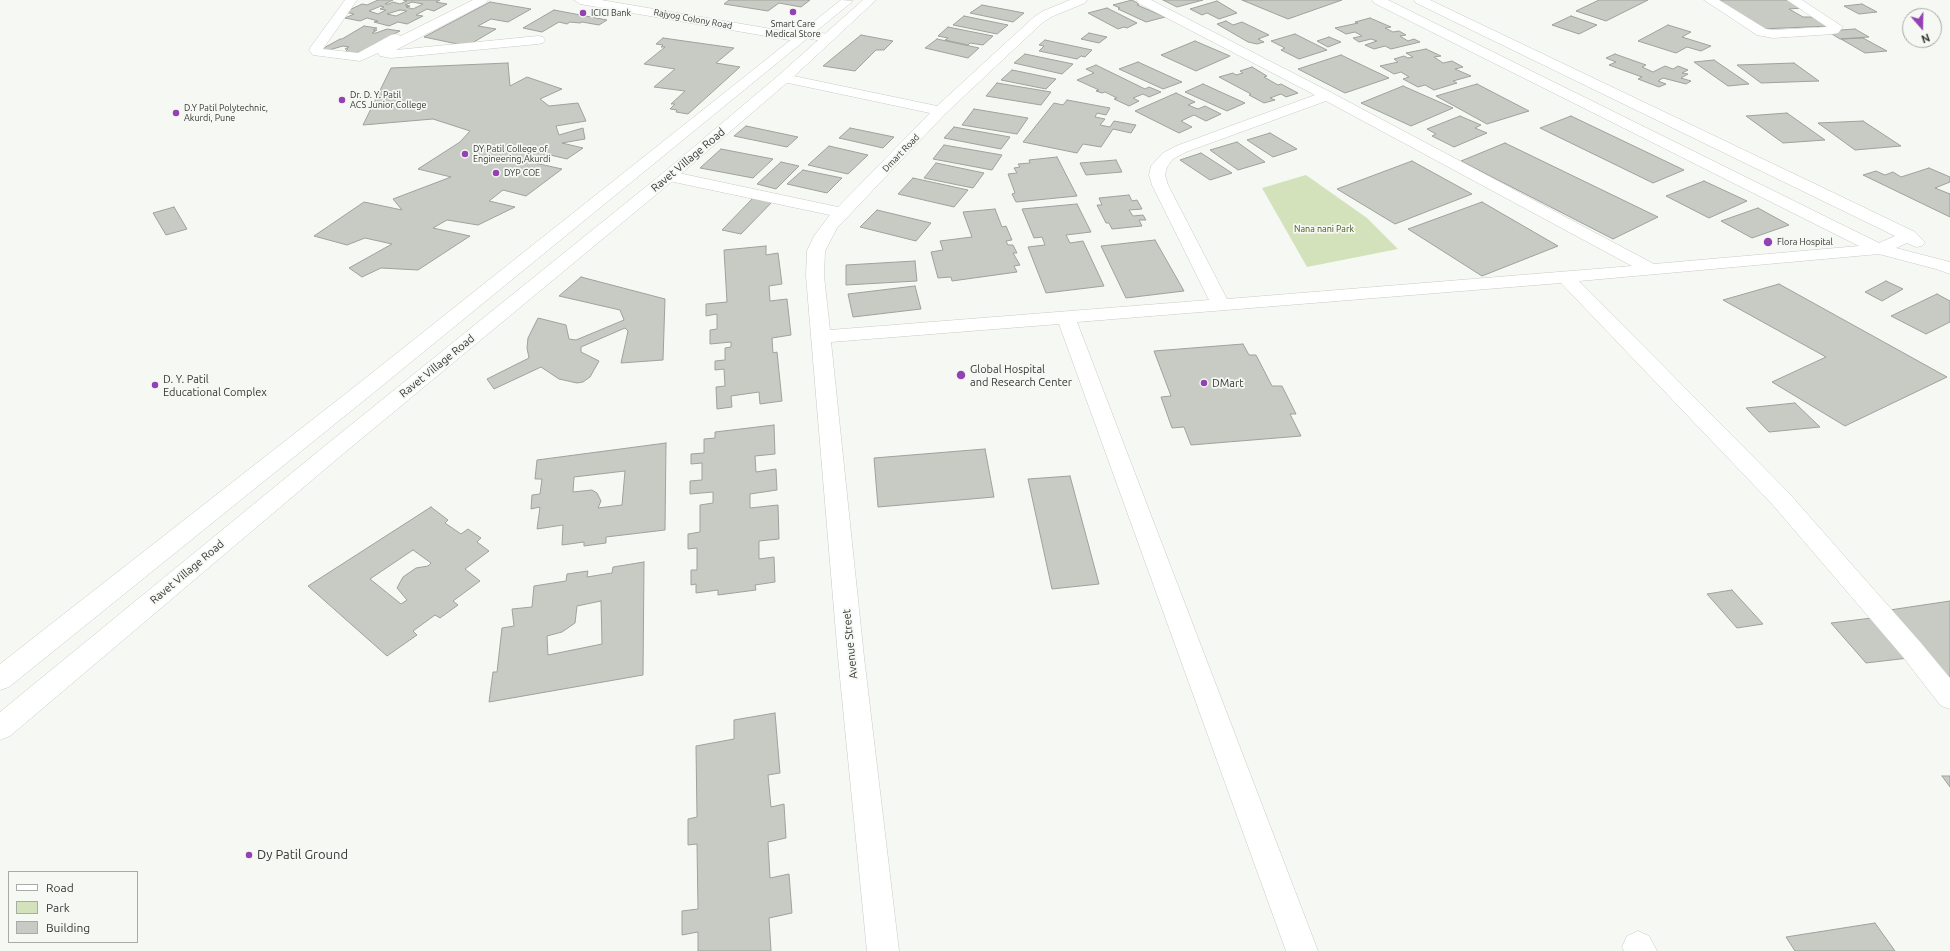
<!DOCTYPE html>
<style>
body{margin:0}
#map{position:relative;width:1950px;height:951px;overflow:hidden;background:#f6f8f3;font-family:Ubuntu,sans-serif}
canvas{display:block}
.legend{position:absolute;left:8px;top:871px;width:130px;height:72px;box-sizing:border-box;background:#f6f8f3;border:1px solid #a9aba7;margin:0;padding:5px 7px;list-style:none;font-size:12px;color:#363735}
.legend li{display:flex;align-items:center;gap:8px;height:20px}
.legend b{width:20px;border:1px solid #a9aba7}
.north{position:absolute;left:1902px;top:8px;width:40px;height:40px;box-sizing:border-box;background:#f6f8f3;border:1px solid #a9aba7;border-radius:50%;rotate:160deg;font-size:11px;font-weight:700;line-height:16px;text-align:center;color:#363735}
.north::after{content:'';display:block;margin:auto;width:14px;height:18px;background:#9242b2;clip-path:polygon(50% 0,100% 100%,50% 72%,0 100%)}
</style>
<div id="map">
<canvas width="1950" height="951"></canvas>
<ul class="legend">
<li><b style="height:5px;background:#fff"></b>Road</li>
<li><b style="height:11px;background:#d3e2bb"></b>Park</li>
<li><b style="height:11px;background:#c8cac4"></b>Building</li>
</ul>
<div class="north">N</div>
</div>
<script>
const ctx = document.querySelector('canvas').getContext('2d');
ctx.lineJoin = 'round';
function paint(path, color) {
  ctx.fillStyle = color;
  ctx.fill(path, 'evenodd');
}
function toPath(rows) {
  const path = new Path2D();
  for (const r of rows) {
    path.moveTo(r[0], r[1]);
    for (let i = 2; i < r.length; i += 2) path.lineTo(r[i], r[i + 1]);
  }
  return path;
}
function stroke(path, color, width, dash) {
  ctx.strokeStyle = color;
  ctx.lineWidth = width;
  ctx.lineCap = dash ? 'butt' : 'round';
  ctx.setLineDash(dash || []);
  ctx.stroke(path);
}
function write(font, color, halo, rows, align = 'center') {
  ctx.font = font + ' Ubuntu,sans-serif';
  ctx.lineWidth = 3.5;
  ctx.setLineDash([]);
  ctx.textBaseline = 'middle';
  ctx.strokeStyle = halo;
  ctx.fillStyle = color;
  for (const [text, x, y, turn = 0] of rows) {
    ctx.save();
    ctx.translate(x, y);
    ctx.rotate((+turn || 0) * Math.PI / 180);
    ctx.textAlign = isNaN(turn) ? turn : align;
    if (halo) ctx.strokeText(text, 0, 0);
    ctx.fillText(text, 0, 0);
    ctx.restore();
  }
}
paint(toPath([
 [1306,175,1367,218,1398,249,1307,267,1262,188]
]), '#d3e2bb');
const building = toPath([
 [378,0,393,0,385,4,389,4,393,2,400,4,407,1,403,0,440,0,436,2,447,4,434,11,427,9,416,15,423,16,407,24,398,22,389,26,374,22,378,21,367,18,360,21,345,18,354,14,345,12,362,4,367,5,378,0],
 [412,2,423,4,413,9,406,7,410,6,405,5,412,2],
 [381,6,384,7,380,9,386,10,378,14,369,11,381,6],
 [400,10,407,11,396,16,387,14,400,10],
 [729,0,810,0,801,7,779,3,768,11,724,4,729,0],
 [1132,0,1139,4,1137,5,1165,17,1146,22,1118,9,1120,8,1113,5,1132,0],
 [1163,0,1203,0,1177,7,1163,0],
 [1242,0,1342,0,1288,19,1242,0],
 [1599,0,1648,0,1606,21,1576,11,1599,0],
 [1718,0,1788,0,1802,8,1789,9,1803,17,1815,17,1830,26,1761,29,1718,0],
 [1217,1,1237,13,1219,19,1207,13,1202,15,1190,9,1217,1],
 [490,2,531,9,508,22,491,19,478,26,496,29,467,46,424,37,490,2],
 [1862,4,1877,12,1859,14,1844,6,1862,4],
 [982,5,1024,13,1013,22,970,13,982,5],
 [1107,8,1137,23,1127,28,1124,27,1118,29,1088,13,1107,8],
 [554,10,607,20,599,25,582,22,580,23,570,22,567,24,559,22,542,32,523,28,554,10],
 [964,16,1008,25,997,34,953,25,964,16],
 [1571,16,1597,25,1579,34,1552,25,1571,16],
 [1370,18,1391,27,1385,28,1393,32,1399,31,1406,35,1400,36,1408,41,1414,39,1420,42,1391,49,1385,46,1374,49,1365,45,1377,41,1371,39,1359,42,1353,38,1362,36,1355,32,1346,34,1335,28,1358,23,1355,22,1370,18],
 [1226,21,1233,25,1242,22,1269,35,1258,39,1264,42,1257,44,1248,42,1217,24,1226,21],
 [1668,25,1691,32,1682,37,1711,46,1701,51,1687,47,1676,53,1638,41,1668,25],
 [364,26,377,28,373,30,377,30,372,33,376,33,387,29,400,31,371,46,374,46,359,55,345,52,348,49,345,49,349,47,343,46,329,50,322,49,340,39,342,39,364,26],
 [948,27,993,36,983,45,970,43,968,45,945,40,948,38,938,36,948,27],
 [1855,29,1869,37,1840,39,1827,31,1855,29],
 [1089,33,1107,37,1099,43,1081,39,1089,33],
 [1295,34,1327,50,1299,59,1281,50,1285,48,1271,41,1295,34],
 [861,35,893,41,884,50,876,50,855,71,823,66,861,35],
 [1329,37,1341,42,1328,47,1317,41,1329,37],
 [663,38,734,48,716,63,740,67,688,114,676,112,677,110,670,109,675,104,671,104,685,91,654,87,675,69,644,64,665,47,661,47,663,45,656,44,663,38],
 [1863,38,1887,51,1865,53,1841,39,1863,38],
 [937,39,979,48,968,58,925,48,937,39],
 [1045,40,1092,50,1085,57,1081,56,1077,59,1039,51,1044,46,1039,45,1045,40],
 [1195,41,1230,56,1196,71,1161,55,1195,41],
 [1426,49,1441,56,1434,57,1443,63,1452,61,1463,67,1455,69,1471,76,1453,81,1457,83,1434,90,1425,85,1418,87,1403,79,1409,77,1401,72,1394,74,1380,66,1398,62,1394,59,1404,56,1408,58,1413,57,1406,53,1426,49],
 [1025,54,1073,64,1062,74,1014,63,1025,54],
 [1615,54,1646,65,1642,67,1653,72,1665,66,1673,69,1678,66,1688,70,1682,73,1688,74,1681,78,1691,81,1686,84,1663,78,1658,81,1666,84,1659,87,1638,79,1642,77,1609,65,1616,62,1606,58,1615,54],
 [1341,55,1389,78,1345,93,1298,69,1341,55],
 [1714,60,1749,84,1728,86,1694,62,1714,60],
 [1138,62,1182,82,1163,89,1119,69,1138,62],
 [508,63,510,86,527,77,562,89,540,99,549,106,578,103,586,121,556,126,559,135,583,128,585,139,562,143,583,148,567,159,546,154,535,163,562,169,526,196,503,190,489,201,515,207,478,225,447,220,433,228,470,236,418,270,381,268,362,277,349,268,392,244,365,238,347,245,314,236,364,202,402,210,393,199,451,177,418,169,460,142,470,131,433,119,363,125,391,68,508,63],
 [1794,63,1819,81,1761,83,1737,65,1794,63],
 [1096,65,1145,89,1149,87,1161,92,1149,97,1143,94,1133,98,1139,101,1129,106,1114,99,1117,98,1105,92,1102,93,1096,91,1099,90,1077,80,1094,73,1086,69,1096,65],
 [1252,67,1267,76,1264,77,1278,85,1281,84,1298,93,1286,97,1281,94,1270,98,1275,100,1264,103,1249,95,1251,94,1219,77,1233,73,1236,75,1243,73,1240,71,1252,67],
 [1012,70,1056,79,1046,89,1001,80,1012,70],
 [997,83,1051,92,1041,105,986,96,997,83],
 [1203,84,1245,103,1227,111,1185,92,1203,84],
 [1477,84,1529,111,1487,124,1436,96,1477,84],
 [1403,86,1453,108,1411,126,1361,103,1403,86],
 [1176,93,1195,102,1188,105,1198,109,1205,106,1221,114,1206,121,1194,115,1181,121,1192,127,1179,133,1135,111,1176,93],
 [1067,100,1110,108,1106,115,1097,113,1095,117,1105,119,1100,125,1110,127,1114,121,1136,125,1131,133,1113,129,1101,147,1083,144,1077,153,1023,142,1054,103,1063,105,1067,100],
 [974,109,1028,118,1017,134,962,125,974,109],
 [1787,113,1825,140,1783,143,1746,116,1787,113],
 [1460,116,1481,125,1475,128,1487,133,1454,147,1432,136,1436,134,1427,129,1460,116],
 [1571,116,1684,170,1653,183,1540,128,1571,116],
 [1863,121,1901,146,1855,150,1818,123,1863,121],
 [746,126,798,137,787,147,734,136,746,126],
 [954,127,1010,137,1001,149,944,138,954,127],
 [850,128,894,137,883,148,839,138,850,128],
 [1270,133,1297,149,1273,157,1247,140,1270,133],
 [1237,142,1265,162,1238,170,1210,150,1237,142],
 [1505,143,1658,217,1613,239,1461,161,1505,143],
 [944,145,1002,155,992,170,933,159,944,145],
 [829,146,868,155,848,174,808,165,829,146],
 [721,149,773,159,753,178,700,168,721,149],
 [1201,153,1232,173,1210,180,1180,160,1201,153],
 [1057,157,1077,196,1016,202,1012,194,1015,193,1008,174,1017,173,1014,168,1020,167,1018,164,1030,163,1029,160,1057,157],
 [1116,160,1122,172,1086,175,1080,163,1116,160],
 [1412,161,1472,194,1395,224,1337,189,1412,161],
 [781,162,799,166,776,189,757,184,781,162],
 [936,163,984,173,973,188,924,178,936,163],
 [1929,168,1950,177,1950,182,1935,188,1950,194,1950,217,1863,175,1876,171,1885,175,1893,172,1901,177,1929,168],
 [803,170,842,178,827,193,787,184,803,170],
 [913,178,968,190,954,207,898,194,913,178],
 [1704,181,1747,201,1709,218,1666,196,1704,181],
 [1129,195,1132,201,1137,200,1142,209,1129,210,1133,216,1143,215,1146,220,1139,220,1142,226,1112,229,1109,223,1106,223,1097,205,1102,205,1099,198,1129,195],
 [755,196,774,200,741,234,722,230,755,196],
 [1482,202,1558,246,1482,276,1408,229,1482,202],
 [1077,204,1091,232,1066,235,1070,243,1083,241,1104,286,1046,293,1028,247,1045,245,1042,237,1034,238,1022,209,1077,204],
 [174,207,187,229,166,235,153,213,174,207],
 [1758,208,1789,225,1752,238,1721,221,1758,208],
 [995,209,1002,227,1006,226,1012,240,1006,241,1008,245,1013,245,1017,253,1013,253,1020,265,1014,266,1017,272,952,281,951,277,938,278,931,252,943,250,940,241,972,237,963,212,995,209],
 [877,210,931,223,916,241,860,227,877,210],
 [1155,240,1184,291,1126,298,1101,246,1155,240],
 [766,246,766,255,778,253,782,284,769,286,770,301,787,299,791,335,772,338,773,353,777,352,782,401,760,404,759,392,731,396,732,407,717,409,716,387,725,386,724,369,715,370,715,361,725,360,725,348,731,347,731,342,710,344,710,330,717,329,717,314,706,316,706,304,727,302,724,250,766,246],
 [915,261,917,281,846,285,846,265,915,261],
 [581,277,665,299,663,360,621,363,628,331,625,328,581,347,581,352,599,361,590,377,583,382,577,383,559,379,541,367,494,389,487,379,529,358,527,348,528,338,538,318,566,325,569,339,576,340,624,320,620,310,559,296,581,277],
 [1886,281,1903,289,1882,301,1865,292,1886,281],
 [1779,284,1947,377,1845,426,1772,382,1826,357,1723,300,1779,284],
 [915,286,921,309,853,317,848,294,915,286],
 [1937,294,1950,301,1950,322,1926,334,1891,316,1937,294],
 [1243,344,1249,355,1256,355,1272,386,1282,386,1296,414,1290,414,1301,436,1191,445,1184,427,1172,428,1161,397,1171,396,1154,351,1243,344],
 [1795,403,1820,427,1769,432,1746,408,1795,403],
 [774,425,775,454,755,456,756,472,776,469,777,490,750,494,750,508,778,505,779,539,759,541,759,559,774,557,775,582,755,585,756,590,718,595,718,590,696,593,696,584,691,585,691,570,697,570,697,548,688,549,688,534,700,532,700,505,713,503,713,492,690,494,690,481,702,480,702,463,691,464,691,454,704,453,704,439,715,438,715,432,774,425],
 [666,443,665,530,606,537,606,543,584,546,584,542,562,545,563,525,537,529,540,507,531,509,532,495,540,494,542,479,535,479,537,460,666,443],
 [625,471,622,505,598,508,601,501,597,493,592,490,573,492,574,477,625,471],
 [985,449,994,497,878,507,874,458,985,449],
 [1070,476,1099,584,1052,589,1028,479,1070,476],
 [431,507,448,520,445,523,461,534,468,529,481,538,477,542,489,551,465,569,480,581,453,601,458,605,440,618,435,615,413,631,417,635,387,656,308,586,431,507],
 [413,550,431,563,428,566,416,568,403,577,397,588,407,600,401,604,370,579,413,550],
 [644,562,643,675,489,702,493,672,497,672,502,628,514,626,512,609,532,607,534,586,566,581,567,574,588,571,587,577,612,573,613,567,644,562],
 [601,601,602,644,548,655,547,636,562,632,575,623,577,606,601,601],
 [1732,590,1763,624,1737,628,1707,594,1732,590],
 [1950,601,1950,680,1883,611,1950,601],
 [1880,617,1917,657,1866,663,1831,623,1880,617],
 [775,713,780,773,768,775,771,807,784,804,786,838,768,842,770,878,789,874,792,913,769,918,771,951,698,951,698,932,682,935,682,911,698,909,697,844,688,845,688,819,697,817,696,746,734,739,734,720,775,713],
 [1942,776,1950,776,1950,787,1942,776],
 [1875,923,1895,951,1795,951,1786,937,1875,923]
]);
paint(building, '#c8cac4');
stroke(building, '#9fa29c', 1);
const street = toPath([
 [345,0,357,0,323,49,358,53,391,35,396,34,401,36,473,0,488,0,486,3,396,50,538,36,543,37,545,40,543,43,538,44,391,58,380,56,378,53,360,61,313,55,309,50,310,48,345,0],
 [574,0,601,0,789,32,806,30,832,35,833,38,832,41,827,42,806,38,789,40,580,4,574,0],
 [1070,0,1087,0,1085,3,1051,17,1042,23,945,114,837,228,825,251,824,276,830,330,1209,300,1152,185,1149,175,1151,166,1163,153,1176,146,1315,95,1138,3,1136,0,1151,0,1332,93,1654,264,1859,246,1374,3,1372,0,1388,0,1879,243,1895,236,1416,3,1414,0,1430,0,1834,193,1915,232,1925,242,1922,246,1916,247,1907,243,1896,248,1950,262,1950,274,1936,269,1879,254,1579,281,1788,492,1921,643,1950,678,1950,709,1941,706,1903,657,1772,504,1561,283,1077,322,1318,951,1286,951,1059,324,831,342,864,657,899,951,867,951,838,657,806,276,807,251,814,236,830,215,669,181,663,179,661,176,663,173,669,171,838,207,930,113,779,81,777,78,779,75,784,74,937,106,1034,17,1043,11,1070,0],
 [1326,101,1632,266,1227,299,1168,185,1165,175,1167,167,1173,159,1186,152,1326,101],
 [1704,0,1719,0,1766,29,1773,30,1827,27,1787,0,1802,0,1843,27,1838,33,1833,34,1773,38,1762,36,1757,35,1704,0],
 [1638,931,1649,936,1657,951,1624,951,1622,947,1627,936,1638,931]
]);
const primary = toPath([
 [841,0,853,1,372,394,9,687,0,690,0,664,358,384,841,0],
 [863,0,876,0,789,81,675,179,337,459,10,736,0,740,0,712,321,449,663,173,779,75,863,0]
]);
stroke(street, '#c9cbc6', 1);
stroke(primary, '#c9cbc6', 1);
paint(street, '#fff');
paint(primary, '#fff');
for (const [x, y, r, color] of [
 [793,12,4,"#9242b2"],
 [583,13,4,"#9242b2"],
 [342,100,4,"#9242b2"],
 [176,113,4,"#9242b2"],
 [465,154,4,"#9242b2"],
 [496,173,4,"#9242b2"],
 [1768,242,5,"#9242b2"],
 [961,375,5,"#9242b2"],
 [1204,383,4,"#9242b2"],
 [155,385,4,"#9242b2"],
 [249,855,4,"#9242b2"]
]) {
  const dot = new Path2D();
  dot.arc(x, y, r, 0, 2 * Math.PI);
  ctx.fillStyle = color;
  ctx.fill(dot);
  stroke(dot, '#f6f8f3', 1.5);
}
write('9px', '#363735', '#f6f8f3', [
 ["ICICI Bank",591,13],
 ["Smart Care",793,24,"center"],
 ["Medical Store",793,34,"center"],
 ["Dr. D. Y. Patil",350,95],
 ["ACS Junior College",350,105],
 ["D.Y Patil Polytechnic,",184,108],
 ["Akurdi, Pune",184,118],
 ["DY Patil College of",473,149],
 ["Engineering,Akurdi",473,159],
 ["DYP COE",504,173],
 ["Flora Hospital",1777,242]
], 'left');
write('9px', '#363735', '#f6f8f3', [
 ["Rajyog Colony Road",693,19,10],
 ["Dmart Road",901,153,-46]
]);
write('9px', '#425612', '#f6f8f3', [
 ["Nana nani Park",1324,229]
]);
write('11px', '#363735', '#f6f8f3', [
 ["Ravet Village Road",688,160,-40],
 ["Ravet Village Road",437,366,-39],
 ["Ravet Village Road",187,572,-40],
 ["Avenue Street",850,644,-96]
]);
write('11px', '#363735', '#f6f8f3', [
 ["Global Hospital",970,369],
 ["and Research Center",970,382],
 ["D. Y. Patil",163,379],
 ["Educational Complex",163,392],
 ["DMart",1212,383]
], 'left');
write('13px', '#363735', '#f6f8f3', [
 ["Dy Patil Ground",257,855]
], 'left');
</script>
